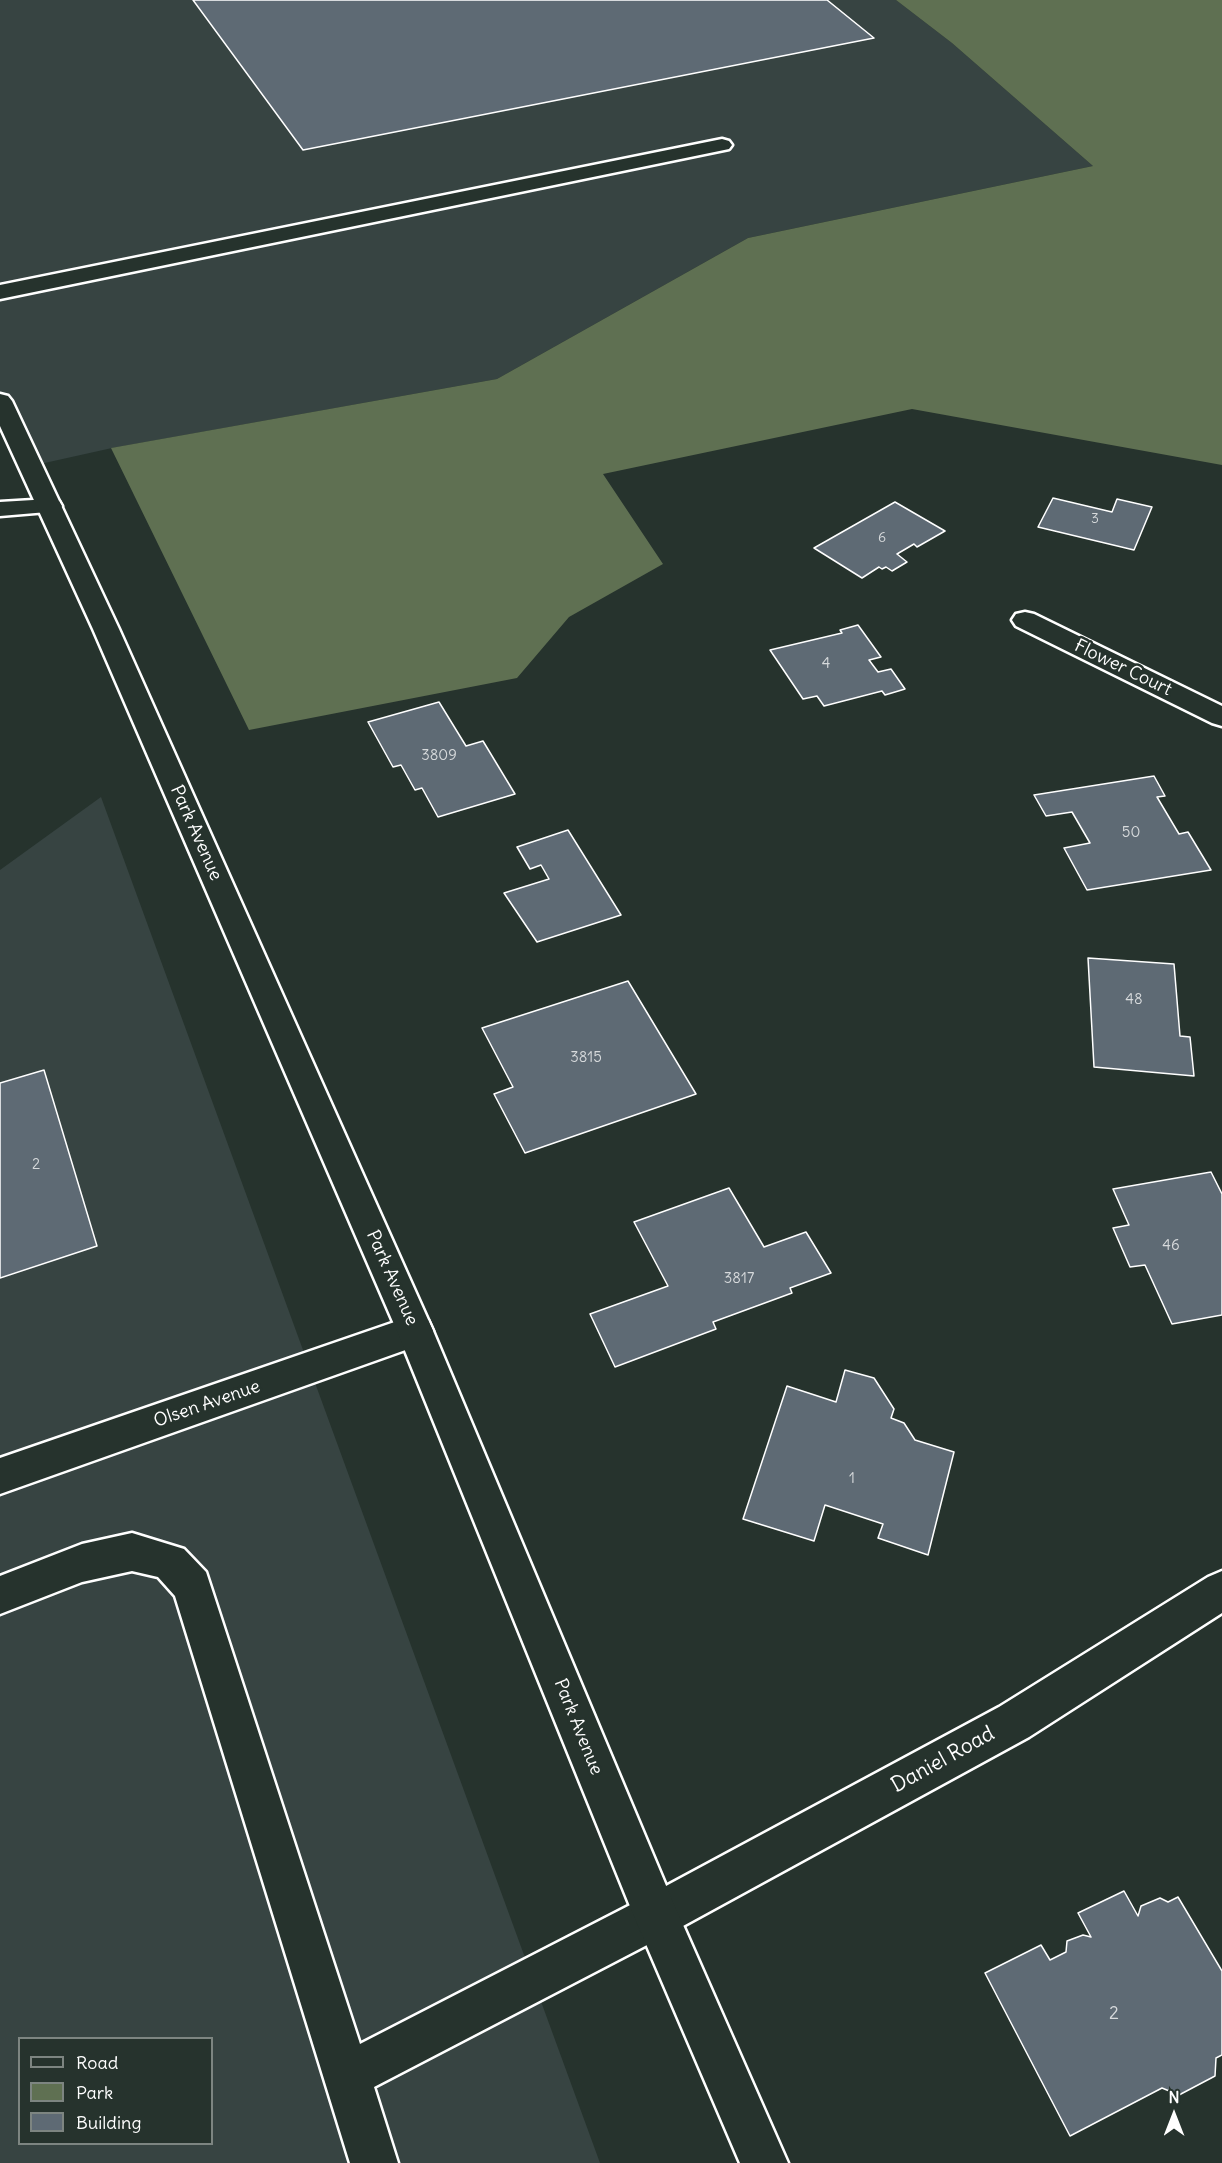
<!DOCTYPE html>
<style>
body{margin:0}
#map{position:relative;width:1222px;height:2163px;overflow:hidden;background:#26332d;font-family:Delius,sans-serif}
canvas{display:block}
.legend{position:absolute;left:18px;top:2037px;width:195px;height:108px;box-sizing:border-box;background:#26332d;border:2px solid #7d8581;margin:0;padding:8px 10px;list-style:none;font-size:18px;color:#fff}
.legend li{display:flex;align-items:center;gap:12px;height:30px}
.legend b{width:30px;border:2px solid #7d8581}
.north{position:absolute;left:1144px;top:2085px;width:60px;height:60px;-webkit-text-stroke:4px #26332d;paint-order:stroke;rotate:0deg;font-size:16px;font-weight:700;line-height:24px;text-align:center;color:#fff}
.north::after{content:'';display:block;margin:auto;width:21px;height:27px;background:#fff;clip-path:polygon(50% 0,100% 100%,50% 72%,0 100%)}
</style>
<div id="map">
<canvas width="1222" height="2163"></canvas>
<ul class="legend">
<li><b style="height:8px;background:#26332d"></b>Road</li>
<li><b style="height:16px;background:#5f7052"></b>Park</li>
<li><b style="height:16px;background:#5e6a74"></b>Building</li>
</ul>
<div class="north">N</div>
</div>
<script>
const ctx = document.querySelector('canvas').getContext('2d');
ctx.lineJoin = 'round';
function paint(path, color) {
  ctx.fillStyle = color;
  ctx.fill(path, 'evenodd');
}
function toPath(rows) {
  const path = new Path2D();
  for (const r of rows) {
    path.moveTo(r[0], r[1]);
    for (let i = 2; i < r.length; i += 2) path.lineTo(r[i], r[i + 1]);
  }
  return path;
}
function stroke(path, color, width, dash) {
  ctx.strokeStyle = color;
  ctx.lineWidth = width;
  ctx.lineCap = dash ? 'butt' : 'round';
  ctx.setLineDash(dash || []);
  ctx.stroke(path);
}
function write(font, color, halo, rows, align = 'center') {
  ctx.font = font + ' Delius,sans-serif';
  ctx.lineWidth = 5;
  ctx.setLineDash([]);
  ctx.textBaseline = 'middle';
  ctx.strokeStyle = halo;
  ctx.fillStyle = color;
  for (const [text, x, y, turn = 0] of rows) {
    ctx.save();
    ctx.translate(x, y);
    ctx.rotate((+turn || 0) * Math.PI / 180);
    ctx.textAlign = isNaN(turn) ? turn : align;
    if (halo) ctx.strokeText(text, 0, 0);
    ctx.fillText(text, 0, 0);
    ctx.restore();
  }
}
paint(toPath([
 [0,0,896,0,952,43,1093,166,748,238,497,379,112,448,31,466,0,401],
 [101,797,600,2163,0,2163,0,870],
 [20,2038,212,2038,212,2144,20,2144]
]), '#374442');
paint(toPath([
 [896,0,1222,0,1222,465,912,409,603,474,663,564,569,617,517,678,249,730,111,448,497,379,748,238,1093,166,952,43]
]), '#5f7052');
const building = toPath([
 [193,0,827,0,874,38,303,150,193,0],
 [1053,498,1112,512,1117,499,1152,507,1134,550,1038,527,1053,498],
 [895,502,945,531,917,547,914,544,897,554,907,562,892,571,886,567,882,569,879,567,862,578,814,548,895,502],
 [858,625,881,657,869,660,878,672,891,669,905,689,885,695,882,691,824,706,817,696,803,699,770,650,842,633,840,630,858,625],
 [439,702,466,746,483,741,515,794,438,817,422,788,415,790,401,765,393,767,368,722,439,702],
 [1154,776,1165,796,1157,797,1179,834,1188,832,1211,870,1087,890,1064,848,1090,843,1072,812,1046,816,1034,795,1154,776],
 [568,830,621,915,537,942,504,893,549,879,541,865,530,869,517,847,568,830],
 [1088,958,1174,964,1180,1036,1190,1037,1194,1076,1094,1067,1088,958],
 [628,981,696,1094,525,1153,494,1094,513,1087,482,1028,628,981],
 [44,1070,97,1246,0,1278,0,1083,44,1070],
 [1211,1172,1222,1194,1222,1315,1172,1324,1145,1265,1130,1267,1113,1228,1129,1225,1113,1189,1211,1172],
 [729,1188,764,1247,806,1232,831,1273,790,1288,792,1293,713,1322,716,1329,615,1367,590,1314,668,1286,634,1222,729,1188],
 [845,1370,874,1378,894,1409,891,1418,904,1423,915,1440,954,1452,928,1555,878,1538,883,1524,825,1505,814,1541,743,1519,787,1386,836,1402,845,1370],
 [1124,1891,1138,1916,1141,1906,1160,1898,1168,1902,1178,1897,1222,1971,1222,2055,1216,2058,1215,2076,1179,2095,1162,2088,1070,2136,985,1973,1041,1945,1050,1960,1066,1952,1067,1941,1083,1935,1091,1937,1078,1913,1124,1891]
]);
paint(building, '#5e6a74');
stroke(building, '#fff', 1.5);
const lane = toPath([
 [722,139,729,141,732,145,729,149,0,299,0,285,722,139],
 [132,1533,184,1549,206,1572,360,2044,640,1900,656,1894,672,1900,678,1916,672,1932,374,2087,398,2163,350,2163,175,1596,158,1577,132,1571,82,1582,0,1614,0,1576,82,1544,132,1533]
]);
const street = toPath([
 [50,499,59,501,62,506,59,511,0,516,0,502,50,499],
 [1025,612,1034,614,1222,706,1222,726,1212,723,1016,626,1012,620,1016,614,1025,612],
 [415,1315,428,1320,433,1331,428,1342,0,1494,0,1458,415,1315],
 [1222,1571,1222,1613,1029,1737,672,1932,656,1938,640,1932,634,1916,640,1900,999,1707,1208,1577,1222,1571]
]);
const secondary = toPath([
 [0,394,8,396,12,401,119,629,433,1331,672,1900,788,2163,740,2163,634,1916,397,1331,93,629,0,426,0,394]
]);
stroke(lane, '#fff', 5);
stroke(street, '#fff', 5);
stroke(secondary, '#fff', 5);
paint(lane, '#26332d');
paint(street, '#26332d');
paint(secondary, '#26332d');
write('14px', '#d7dadc', null, [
 ["3",1095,519],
 ["6",882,538]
]);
write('15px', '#d7dadc', null, [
 ["4",826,664],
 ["3809",439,756],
 ["50",1131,833],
 ["48",1134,1000],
 ["3815",586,1058],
 ["2",36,1165],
 ["46",1171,1246],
 ["3817",739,1279],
 ["1",852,1479]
]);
write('18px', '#fff', '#26332d', [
 ["Flower Court",1123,668,26],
 ["Park Avenue",196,833,66],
 ["Park Avenue",392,1278,66],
 ["Olsen Avenue",207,1404,-19],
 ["Park Avenue",578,1727,68]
]);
write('18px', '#d7dadc', null, [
 ["2",1114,2014]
]);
write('21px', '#fff', '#26332d', [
 ["Daniel Road",943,1760,-29]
]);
</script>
